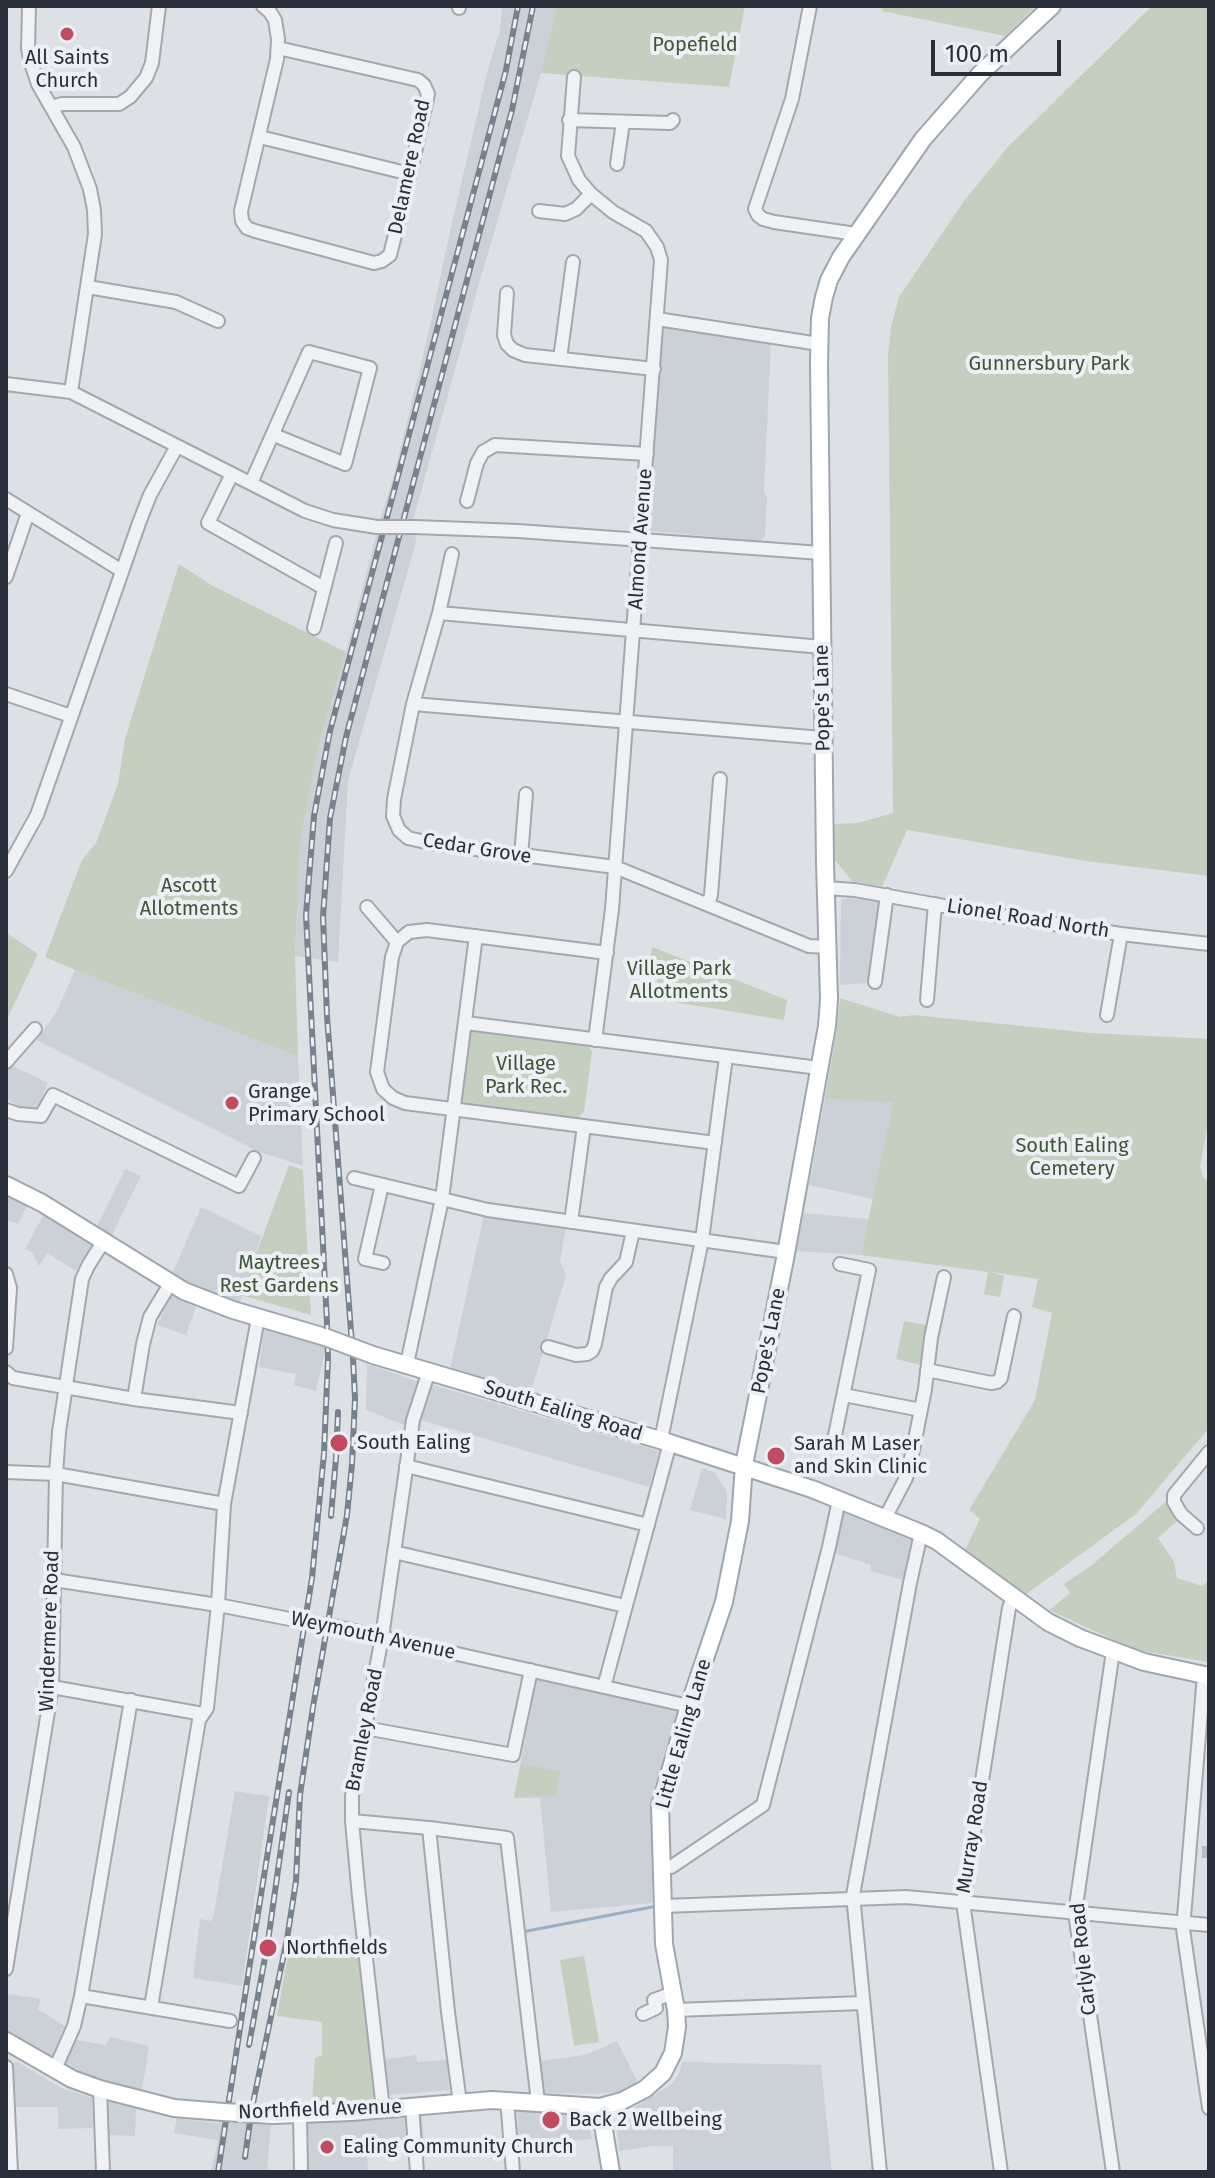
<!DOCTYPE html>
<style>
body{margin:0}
#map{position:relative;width:1215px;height:2178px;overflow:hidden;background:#dde1e6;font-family:"Fira Sans",sans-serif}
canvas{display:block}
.frame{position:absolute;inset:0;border:8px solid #282f3b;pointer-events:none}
.scale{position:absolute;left:931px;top:40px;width:130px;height:36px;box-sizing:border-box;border:4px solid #282f3b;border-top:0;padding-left:10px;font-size:24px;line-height:28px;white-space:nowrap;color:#282f3b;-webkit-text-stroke:6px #ecf0f4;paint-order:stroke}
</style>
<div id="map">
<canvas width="1215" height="2178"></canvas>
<div class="frame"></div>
<div class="scale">100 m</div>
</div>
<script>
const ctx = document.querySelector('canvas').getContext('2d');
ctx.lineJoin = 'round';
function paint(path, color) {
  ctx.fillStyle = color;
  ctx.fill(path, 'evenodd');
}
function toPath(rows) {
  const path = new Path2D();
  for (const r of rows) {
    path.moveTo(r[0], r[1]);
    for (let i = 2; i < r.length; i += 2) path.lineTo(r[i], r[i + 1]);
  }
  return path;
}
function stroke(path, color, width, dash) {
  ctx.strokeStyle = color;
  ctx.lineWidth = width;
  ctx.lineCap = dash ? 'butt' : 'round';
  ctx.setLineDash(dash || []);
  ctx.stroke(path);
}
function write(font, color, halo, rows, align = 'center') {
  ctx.font = font + ' "Fira Sans",sans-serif';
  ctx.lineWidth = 8;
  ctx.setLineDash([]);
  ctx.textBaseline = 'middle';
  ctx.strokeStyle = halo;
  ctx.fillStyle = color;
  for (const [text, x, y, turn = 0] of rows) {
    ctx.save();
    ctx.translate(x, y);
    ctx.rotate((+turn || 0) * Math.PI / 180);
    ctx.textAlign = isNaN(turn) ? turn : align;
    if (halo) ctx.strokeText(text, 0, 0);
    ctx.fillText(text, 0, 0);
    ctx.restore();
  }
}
paint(toPath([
 [502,6,556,6,554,20,541,73,480,280,413,520,416,542,348,781,338,962,295,956,300,843,318,747,346,652,380,520,393,479,428,335,449,236,487,73,500,30],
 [667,327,771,342,764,490,767,499,765,536,760,541,651,531,649,528,662,331],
 [849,898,888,901,879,982,840,985,841,900],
 [75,970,298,1056,303,1166,257,1151,37,1040,57,1011],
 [10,1065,48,1083,37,1110,17,1106,6,1098,6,1071],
 [825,1099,893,1101,873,1199,809,1185],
 [125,1169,141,1176,111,1237,96,1228],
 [6,1194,27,1204,27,1207,18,1224,6,1220],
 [201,1207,261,1236,239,1305,171,1277],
 [485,1210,566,1227,560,1261,566,1275,529,1398,450,1369],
 [804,1213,869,1219,861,1255,796,1251],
 [44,1214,90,1245,90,1248,76,1271,48,1253,39,1266,32,1252,25,1249],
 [172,1296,196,1307,186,1335,157,1325],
 [266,1329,326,1348,316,1391,294,1385,296,1374,259,1367,264,1330],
 [367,1364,419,1382,404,1425,366,1410],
 [433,1385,659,1451,649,1487,421,1420],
 [702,1468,714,1472,727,1492,726,1519,690,1510],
 [844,1513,911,1540,903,1580,870,1571,871,1565,834,1553],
 [537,1678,677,1711,651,1806,652,1903,551,1912,540,1798,514,1798],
 [235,1791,269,1796,242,1986,193,1978,200,1919,210,1921,213,1919],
 [9,1994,41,1999,38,2009,65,2026,52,2057,6,2031,6,2003],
 [110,2037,149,2046,142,2091,96,2079,66,2068,64,2065,76,2040,106,2045],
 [617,2041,638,2083,617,2092,597,2094,544,2093,540,2061,585,2055],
 [416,2055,417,2062,447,2060,449,2090,389,2095,386,2059],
 [16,2061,59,2087,92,2098,93,2128,58,2129,58,2107,16,2107,12,2065],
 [682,2062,821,2065,832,2172,673,2172,673,2146,654,2146,619,2151,617,2124,621,2116,673,2083,679,2073],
 [110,2102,136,2108,135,2136,108,2135,106,2105],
 [383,2110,424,2115,422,2117,424,2144,367,2150,368,2172,302,2172,300,2114],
 [517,2111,580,2114,588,2121,592,2139,519,2145],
 [177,2118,213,2123,271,2123,267,2172,211,2172,218,2140,174,2133]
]), '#ccd0d7');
paint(toPath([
 [556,6,745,6,729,87,541,73,554,20],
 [883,6,1036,6,1005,36,882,11],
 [1152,6,1209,6,1209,876,1086,861,907,830,882,887,852,881,834,859,834,824,858,823,893,813,888,357,891,327,899,297,964,201,1007,148],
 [179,564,213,586,346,652,318,747,300,843,295,956,298,1056,75,970,45,957,82,860,96,843,118,784,125,739],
 [6,933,38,954,7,1019,6,1018],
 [652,947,787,1000,784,1020,655,999,658,976,648,974],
 [840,998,900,1017,914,1015,1091,1033,1209,1039,1209,1118,1200,1167,1204,1179,1209,1181,1209,1428,1136,1514,1025,1595,965,1550,980,1519,969,1510,1035,1400,1052,1313,1032,1307,1038,1279,992,1272,1004,1276,1000,1297,984,1294,988,1272,861,1255,893,1102,825,1099,837,1027],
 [477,1028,587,1042,592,1052,584,1112,574,1122,468,1109,461,1102,463,1065,469,1033],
 [289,1165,303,1170,311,1315,241,1295],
 [904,1321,927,1325,921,1365,896,1359],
 [1169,1499,1181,1518,1158,1538,1174,1562,1177,1578,1202,1586,1209,1580,1209,1662,1136,1650,1049,1610,1070,1593,1064,1584,1092,1565],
 [521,1763,561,1772,555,1795,514,1797],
 [290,1943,340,1947,358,1957,376,2101,312,2104,315,2058,322,2055,322,2022,277,2016],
 [584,1956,599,2042,574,2046,560,1960]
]), '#c4cfbf');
stroke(toPath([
 [522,1932,652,1907]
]), '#9bafc3', 3);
stroke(toPath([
 [1202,1852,1209,1852]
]), '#b9bdc4', 12, [12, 6]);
const minor = toPath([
 [29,6,28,48,30,60,38,84,74,147,90,189,94,210,95,234,71,392],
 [263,6,270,12,275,20,278,39,277,59,241,211,242,221,247,228,255,231,374,263,382,261,390,255,410,174,428,94,424,85,418,80,278,48],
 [459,6,459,8],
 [810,6,792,99,755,209,758,215,763,219,774,222,856,234],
 [574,77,568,156,579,180,591,194,613,212,646,231,657,247,661,260,612,909,595,1040],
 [51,107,62,104,119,104,130,97,146,78,152,63,159,6],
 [569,120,670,123,673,120],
 [260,137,410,174],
 [617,164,623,122],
 [539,211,565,214,576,209,591,194],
 [88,287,176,302,218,321],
 [507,293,504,335,507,344,513,350,525,355,654,369],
 [657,319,819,344],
 [560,359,573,262],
 [6,384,71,392,305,511,333,520,377,527],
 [232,474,208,523,324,588],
 [251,483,309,352,370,368,345,464,274,435],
 [6,499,122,571],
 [467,501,477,463,483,452,495,445,647,454],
 [415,527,518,531,821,553],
 [452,554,439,613,413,704,394,799,393,816,399,830,408,838,430,843,615,867,809,946,827,947],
 [6,577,28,513],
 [439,613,822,647],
 [314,628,336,543],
 [6,694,71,716],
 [413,704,823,738],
 [521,856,526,794],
 [6,871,37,815,139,523,150,495,177,446],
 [826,888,855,890,994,915,1121,934,1209,944],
 [708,905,711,895,720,779],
 [367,907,397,942],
 [607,953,427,930,409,932,397,942,392,957,377,1072,383,1089,393,1098,405,1103,715,1143],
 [875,982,887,895],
 [927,1000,935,904],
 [1107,1015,1121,934],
 [466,1023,819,1068],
 [6,1062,35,1029],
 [6,1110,18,1114,41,1116,53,1095,239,1186,254,1158],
 [354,1178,488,1210,786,1252],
 [382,1185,365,1259,383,1263],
 [571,1222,584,1126],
 [6,1274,10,1288,6,1348],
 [548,1347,576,1355,587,1354,592,1351,595,1344,606,1287,611,1278,626,1262,633,1231],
 [407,1364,442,1199,476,936],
 [927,1370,991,1383,997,1382,1001,1378,1014,1316],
 [6,1372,13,1378,134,1399,241,1413],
 [844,1395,921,1410],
 [134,1399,143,1344,150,1317,170,1284],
 [661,1440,702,1240,726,1057],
 [834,1440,869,1270,840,1264],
 [406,1466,648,1525],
 [6,1472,56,1474,224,1504],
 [885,1518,906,1478,913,1450,925,1389,931,1338,944,1277],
 [1197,1528,1181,1514,1174,1502,1174,1495,1209,1452],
 [394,1552,625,1606],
 [54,1580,218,1605,300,1621],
 [337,1627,689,1706],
 [1204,1675,1183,1929,1209,2108],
 [52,1687,203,1714,207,1708,218,1605,224,1504,258,1318],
 [604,1687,670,1443],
 [365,1728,513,1755,531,1670],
 [352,1821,429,1828,507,1838,538,2102],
 [429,1828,448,2012,460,2103],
 [661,1867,671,1867,763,1805,829,1547,839,1500],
 [663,1906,906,1897,1209,1925],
 [6,1969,52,1687,56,1474,59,1432,82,1279,88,1266,103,1242],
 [81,1996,230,2021],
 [151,2007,199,1720,203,1714],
 [676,2010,862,2003],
 [643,2014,656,2008,654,2000,673,1993],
 [6,2067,11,2172],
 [55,2069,74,2026,81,1996,131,1700],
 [100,2089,103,2172],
 [507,2100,513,2172],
 [412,2107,417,2172],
 [383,2109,359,1897,352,1821,352,1796,382,1637,413,1420,429,1371],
 [300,2114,301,2172],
 [880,2172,853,1895,910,1583,921,1533],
 [1001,2172,963,1902,1009,1608,1013,1597],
 [1113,2172,1075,1913,1113,1651]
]);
const major = toPath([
 [6,1185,42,1203,184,1291,233,1310,325,1337],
 [373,1355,670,1443,812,1489,921,1533,937,1541,1048,1622,1080,1638,1144,1662,1209,1676],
 [6,2041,72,2079,100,2089,174,2108,223,2112],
 [600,2107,611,2172],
 [273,2115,351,2112,492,2100,600,2107,622,2101,645,2089,663,2073,673,2053,677,2027,676,2010,664,1944,660,1806,689,1706,724,1602,740,1521,744,1465,785,1259,827,1026,829,999,825,863,819,363,820,318,824,297,829,280,841,257,923,139,980,74,1052,6]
]);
stroke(minor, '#a3a8af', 16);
stroke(major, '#9ea6b0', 20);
stroke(minor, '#f0f1f4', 12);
stroke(major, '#fff', 16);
const rail = toPath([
 [331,1516,336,1458,338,1412],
 [249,2045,268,1941,289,1792],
 [245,2157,252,2108,287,1939,296,1881,300,1795,313,1707,347,1515,352,1464,355,1399,353,1358,327,1016,323,917,330,818,346,737,512,110,533,6],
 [218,2172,250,1963,312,1578,324,1453,328,1359,327,1323,306,915,314,816,330,731,496,108,506,70,518,6]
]);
stroke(rail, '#78818e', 6);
stroke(rail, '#ecf0f4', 3, [9]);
const minorBridge = toPath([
 [377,527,415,527],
 [300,1621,337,1627]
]);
const majorBridge = toPath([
 [325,1337,373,1355],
 [223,2112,273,2115]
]);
stroke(minorBridge, '#a3a8af', 16, []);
stroke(majorBridge, '#9ea6b0', 20, []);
stroke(minorBridge, '#f0f1f4', 12);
stroke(majorBridge, '#fff', 16);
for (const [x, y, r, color] of [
 [67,34,8,"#c14c61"],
 [232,1103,8,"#c14c61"],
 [339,1443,10,"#c14c61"],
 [776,1456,10,"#c14c61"],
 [268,1948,10,"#c14c61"],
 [551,2120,10,"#c14c61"],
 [327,2147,8,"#c14c61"]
]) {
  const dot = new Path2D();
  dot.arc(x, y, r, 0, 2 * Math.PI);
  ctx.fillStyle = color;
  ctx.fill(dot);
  stroke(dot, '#ecf0f4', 3);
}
write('20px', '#3d5537', '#ecf0f4', [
 ["Popefield",695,45],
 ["Gunnersbury Park",1049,364],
 ["Ascott",189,886],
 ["Allotments",189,909],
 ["Village Park",679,969],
 ["Allotments",679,992],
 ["Village",526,1064],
 ["Park Rec.",526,1087],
 ["South Ealing",1072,1146],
 ["Cemetery",1072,1169],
 ["Maytrees",279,1263],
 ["Rest Gardens",279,1286]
]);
write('20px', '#282f3b', '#ecf0f4', [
 ["All Saints",67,58,"center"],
 ["Church",67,81,"center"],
 ["Grange",248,1092],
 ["Primary School",248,1115],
 ["South Ealing",357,1443],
 ["Sarah M Laser",794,1444],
 ["and Skin Clinic",794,1467],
 ["Northfields",286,1948],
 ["Back 2 Wellbeing",569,2120],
 ["Ealing Community Church",343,2147]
], 'left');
write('20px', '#282f3b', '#ecf0f4', [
 ["Delamere Road",410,167,-78],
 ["Almond Avenue",641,539,-86],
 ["Pope's Lane",823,698,-91],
 ["Cedar Grove",477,849,9],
 ["Lionel Road North",1028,919,9],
 ["Pope's Lane",769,1341,-79],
 ["South Ealing Road",563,1411,17],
 ["Windermere Road",50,1631,-88],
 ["Weymouth Avenue",373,1636,12],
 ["Bramley Road",365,1730,-79],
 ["Little Ealing Lane",684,1734,-74],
 ["Murray Road",973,1837,-81],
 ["Carlyle Road",1084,1959,-96],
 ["Northfield Avenue",320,2110,-2]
]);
</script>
